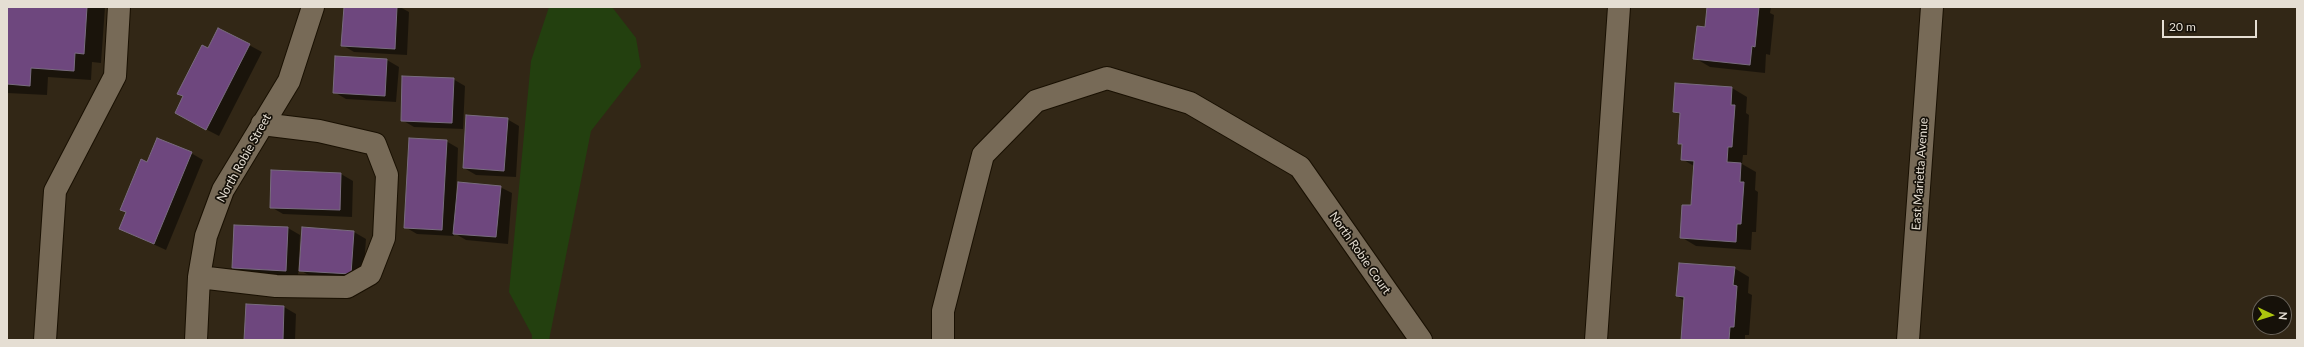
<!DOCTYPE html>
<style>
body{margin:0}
#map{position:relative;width:2304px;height:347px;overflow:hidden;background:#322716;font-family:Lato,sans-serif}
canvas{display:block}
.frame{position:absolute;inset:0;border:8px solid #e5ded3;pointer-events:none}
.north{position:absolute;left:2252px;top:295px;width:40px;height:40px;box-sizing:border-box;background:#161109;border:1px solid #69635a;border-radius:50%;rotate:94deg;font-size:11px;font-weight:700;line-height:16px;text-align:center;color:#e5ded3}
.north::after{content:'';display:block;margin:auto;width:14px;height:18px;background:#adc60e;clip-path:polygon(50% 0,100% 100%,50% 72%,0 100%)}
.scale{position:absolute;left:2162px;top:20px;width:95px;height:18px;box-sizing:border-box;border:2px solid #e5ded3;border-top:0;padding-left:5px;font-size:12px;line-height:14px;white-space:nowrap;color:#e5ded3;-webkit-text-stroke:3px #161109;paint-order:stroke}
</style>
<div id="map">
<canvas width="2304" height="347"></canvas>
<div class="frame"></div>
<div class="north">N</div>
<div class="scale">20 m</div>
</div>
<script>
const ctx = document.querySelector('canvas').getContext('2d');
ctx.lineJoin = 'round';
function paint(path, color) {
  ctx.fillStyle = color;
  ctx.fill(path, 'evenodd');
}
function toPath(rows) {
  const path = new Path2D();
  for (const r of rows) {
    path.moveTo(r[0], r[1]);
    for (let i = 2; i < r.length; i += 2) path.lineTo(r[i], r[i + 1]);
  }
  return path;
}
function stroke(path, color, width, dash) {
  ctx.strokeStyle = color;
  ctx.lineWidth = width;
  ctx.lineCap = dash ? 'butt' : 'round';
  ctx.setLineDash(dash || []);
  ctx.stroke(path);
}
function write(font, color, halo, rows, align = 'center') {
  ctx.font = font + ' Lato,sans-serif';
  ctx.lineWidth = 3.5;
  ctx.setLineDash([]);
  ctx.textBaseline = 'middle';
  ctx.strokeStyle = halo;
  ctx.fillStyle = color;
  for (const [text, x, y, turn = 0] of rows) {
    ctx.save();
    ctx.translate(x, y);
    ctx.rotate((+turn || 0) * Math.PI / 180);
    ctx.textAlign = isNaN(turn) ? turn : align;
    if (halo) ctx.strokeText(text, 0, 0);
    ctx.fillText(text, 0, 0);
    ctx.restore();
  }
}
paint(toPath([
 [549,7,612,7,636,38,641,67,591,131,549,340,532,340,532,335,509,292,531,61]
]), '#23400f');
paint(toPath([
 [7,7,105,7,101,63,92,62,91,80,48,77,47,95,7,93],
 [345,7,400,7,409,12,407,55,354,52,342,45],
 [1708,7,1771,7,1770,13,1774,15,1770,55,1766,54,1765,73,1710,67,1695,58,1706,28],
 [219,29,262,52,219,136,188,120,184,96],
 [387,60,399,67,396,102,346,99,334,92],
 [453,79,465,86,463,129,414,127,402,120],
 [1676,84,1732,88,1747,97,1746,113,1749,115,1747,155,1743,155,1742,164,1756,172,1755,190,1758,192,1756,232,1752,232,1751,250,1696,246,1681,237,1692,206,1694,166,1682,159,1683,145,1679,143,1680,115,1674,112],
 [507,119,519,126,516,177,476,175,464,168],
 [446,141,458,148,456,196,500,187,512,193,508,244,466,240,454,233,454,236,417,234,405,227],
 [191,153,203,160,166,250,120,229,127,213,121,210,147,163],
 [272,171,341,174,353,181,352,217,283,214,271,207],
 [288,228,300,235,298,277,245,275,233,268],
 [354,232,366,239,363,280,312,277,300,270],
 [1734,268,1749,277,1748,293,1752,295,1749,335,1745,335,1745,340,1682,340,1685,301,1677,296],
 [247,305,284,307,296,314,295,340,245,340]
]), '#0007');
const building = toPath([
 [7,7,87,7,84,54,75,53,74,71,31,68,30,86,7,84,7,7],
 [344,7,397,7,395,49,341,46,344,7],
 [1707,7,1759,7,1755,47,1752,46,1750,65,1693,59,1697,26,1705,27,1707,7],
 [218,28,250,44,206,130,175,113,183,96,177,94,202,45,208,48,218,28],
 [335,56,387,59,385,96,333,93,335,56],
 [402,76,454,78,452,123,401,121,402,76],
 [1675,83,1732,87,1731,105,1735,105,1732,147,1728,147,1727,162,1741,163,1740,182,1744,182,1741,224,1737,224,1736,242,1680,238,1682,205,1691,205,1694,161,1681,160,1682,144,1678,144,1680,113,1673,112,1675,83],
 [466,115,508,118,504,171,463,168,466,115],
 [157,138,192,152,154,244,119,229,126,212,120,210,141,159,147,162,157,138],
 [409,138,447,140,442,230,404,228,409,138],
 [271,170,341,173,340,210,270,208,271,170],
 [458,182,501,186,496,237,453,234,458,182],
 [234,225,288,227,286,271,232,268,234,225],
 [302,227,354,231,351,274,299,271,302,227],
 [1679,263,1735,267,1733,285,1737,286,1734,327,1730,327,1729,340,1681,340,1684,297,1676,296,1679,263],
 [246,304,284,306,283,340,244,340,246,304]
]);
paint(building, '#6e477e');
stroke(building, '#796c7f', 1);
const minor = toPath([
 [199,277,276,286,347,287,370,274,384,238,387,175,375,144,319,131,262,124],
 [45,340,55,191,115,76,119,7],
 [196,340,199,277,206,236,223,190,289,81,313,7],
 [943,340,943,311,983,155,1036,101,1107,78,1190,103,1300,167,1421,340],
 [1596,340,1619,7],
 [1908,340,1932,7]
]);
stroke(minor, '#191002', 24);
stroke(minor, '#776a57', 22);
write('12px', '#e5ded3', '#161109', [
 ["North Robie Street",244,158,-61],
 ["East Marietta Avenue",1920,174,-86],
 ["North Robie Court",1360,253,55]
]);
</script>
